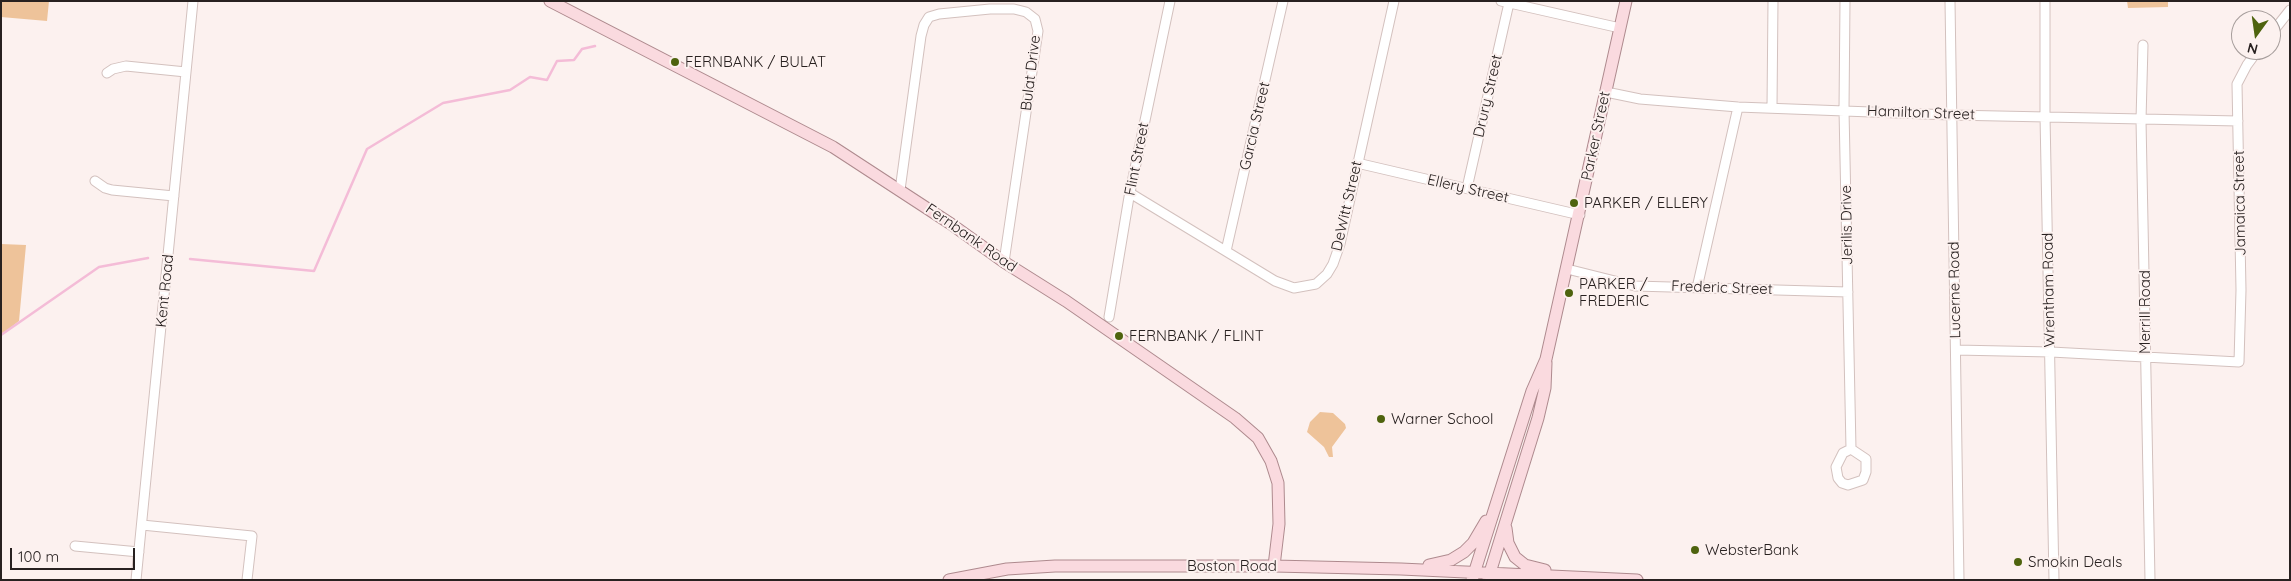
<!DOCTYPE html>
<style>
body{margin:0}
#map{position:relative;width:2291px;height:581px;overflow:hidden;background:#fcf1ef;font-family:Quicksand,sans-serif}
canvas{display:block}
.frame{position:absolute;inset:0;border:2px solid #282120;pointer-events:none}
.north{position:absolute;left:2231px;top:10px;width:50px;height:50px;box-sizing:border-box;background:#fcf1ef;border:1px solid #a79e9c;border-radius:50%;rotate:194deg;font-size:14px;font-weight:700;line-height:20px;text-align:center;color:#282120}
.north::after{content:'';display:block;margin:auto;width:18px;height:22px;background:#4e630e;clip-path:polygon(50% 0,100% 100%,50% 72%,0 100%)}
.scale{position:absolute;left:10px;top:548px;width:125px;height:22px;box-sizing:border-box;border:2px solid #282120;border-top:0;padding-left:6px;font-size:15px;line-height:18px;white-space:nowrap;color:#282120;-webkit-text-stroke:4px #fcf1ef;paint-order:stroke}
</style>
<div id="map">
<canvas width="2291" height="581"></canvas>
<div class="frame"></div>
<div class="north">N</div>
<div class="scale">100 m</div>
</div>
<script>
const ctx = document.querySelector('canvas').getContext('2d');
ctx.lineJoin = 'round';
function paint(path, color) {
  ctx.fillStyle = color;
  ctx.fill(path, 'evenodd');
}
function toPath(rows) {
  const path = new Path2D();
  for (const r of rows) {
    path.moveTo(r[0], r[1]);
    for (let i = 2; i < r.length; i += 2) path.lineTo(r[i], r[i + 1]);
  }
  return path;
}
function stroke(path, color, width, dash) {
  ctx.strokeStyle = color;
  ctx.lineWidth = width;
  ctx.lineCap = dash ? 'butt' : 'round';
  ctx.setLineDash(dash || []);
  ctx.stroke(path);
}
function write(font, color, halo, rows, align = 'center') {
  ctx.font = font + ' Quicksand,sans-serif';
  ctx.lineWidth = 4;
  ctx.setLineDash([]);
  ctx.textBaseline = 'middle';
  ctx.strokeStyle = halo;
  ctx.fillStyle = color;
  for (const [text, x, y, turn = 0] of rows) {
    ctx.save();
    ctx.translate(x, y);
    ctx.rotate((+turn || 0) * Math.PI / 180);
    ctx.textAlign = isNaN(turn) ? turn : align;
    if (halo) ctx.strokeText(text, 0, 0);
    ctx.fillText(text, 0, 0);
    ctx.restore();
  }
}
paint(toPath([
 [1,1,49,1,47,21,1,17],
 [2127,1,2168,1,2168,7,2128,8],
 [1,244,26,245,19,321,1,335],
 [1320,412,1333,413,1345,424,1346,428,1332,447,1333,457,1329,457,1324,447,1307,432,1310,422]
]), '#eec39a');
stroke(toPath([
 [190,259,314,271,367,149,443,103,510,90,530,77,547,80,557,61,574,60,582,49,595,46],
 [1,335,99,267,148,258]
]), '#f4bcd7', 2.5);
const minor = toPath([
 [1501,1,1620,28],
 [1845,1,1844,110,1851,449],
 [1950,1,1959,580],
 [2045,1,2045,116,2054,580],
 [2271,34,2290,10],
 [2143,45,2141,120,2150,580],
 [107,73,113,69,126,66,186,72],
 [1606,92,1640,99,1738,107,1951,115,2238,121],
 [1772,107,1773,1],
 [1357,163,1580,215],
 [95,181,105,188,112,190,174,196],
 [1467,188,1509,3],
 [900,190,921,36,924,25,929,17,939,14,990,9,1014,9,1026,12,1035,19,1038,31,1004,262],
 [1130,193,1275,281,1294,288,1316,284,1327,274,1333,264,1340,244,1394,1],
 [1226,251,1283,1],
 [1567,269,1635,286,1848,292],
 [1697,288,1738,107],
 [1109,317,1129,197,1170,1],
 [1956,350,2051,352,2239,362,2241,290,2237,84,2247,65,2258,50],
 [1851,449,1866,459,1866,472,1863,480,1848,485,1842,483,1838,478,1836,467,1843,453,1851,449],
 [142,525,252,536,247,580],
 [75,546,139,552],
 [136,580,193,1]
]);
const major = toPath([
 [550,1,833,147,951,224,1004,262,1066,301,1235,418,1258,438,1271,461,1278,483,1279,524,1274,566],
 [1506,528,1508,543,1515,557,1525,565,1545,570],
 [1429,565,1451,560,1464,552,1473,543,1486,521],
 [1488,579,1538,418,1545,388,1546,363],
 [949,580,1007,569,1055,566,1274,566,1401,569,1637,580],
 [1472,580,1532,391,1546,359,1626,1]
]);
stroke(minor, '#d3c1be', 11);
stroke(major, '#ae8a8e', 13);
stroke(minor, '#fff', 9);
stroke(major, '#fadadf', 11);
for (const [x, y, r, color] of [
 [675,62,5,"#4e630e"],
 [1574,203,5,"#4e630e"],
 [1569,293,5,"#4e630e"],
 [1119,336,5,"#4e630e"],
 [1381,419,5,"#4e630e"],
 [1695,550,5,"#4e630e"],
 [2018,562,5,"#4e630e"]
]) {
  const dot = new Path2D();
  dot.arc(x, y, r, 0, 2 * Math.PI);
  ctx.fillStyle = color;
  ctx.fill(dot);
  stroke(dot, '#fcf1ef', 2);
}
write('15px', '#282120', '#fcf1ef', [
 ["FERNBANK / BULAT",685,62],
 ["PARKER / ELLERY",1584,203],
 ["PARKER /",1579,284],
 ["FREDERIC",1579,301],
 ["FERNBANK / FLINT",1129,336],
 ["Warner School",1391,419],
 ["WebsterBank",1705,550],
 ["Smokin Deals",2028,562]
], 'left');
write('15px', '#282120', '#fcf1ef', [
 ["Bulat Drive",1031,73,-83],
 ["Drury Street",1488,96,-77],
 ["Hamilton Street",1921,113,2],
 ["Garcia Street",1255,126,-77],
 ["Parker Street",1596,136,-78],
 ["Flint Street",1137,159,-79],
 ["Ellery Street",1468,189,13],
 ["Jamaica Street",2240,203,-91],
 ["DeWitt Street",1347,206,-77],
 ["Jerilis Drive",1847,225,-91],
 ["Fernbank Road",971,238,35],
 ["Frederic Street",1722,288,2],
 ["Lucerne Road",1955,290,-91],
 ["Wrentham Road",2049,290,-91],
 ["Kent Road",165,291,-84],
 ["Merrill Road",2145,312,-90],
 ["Boston Road",1232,566]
]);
</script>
